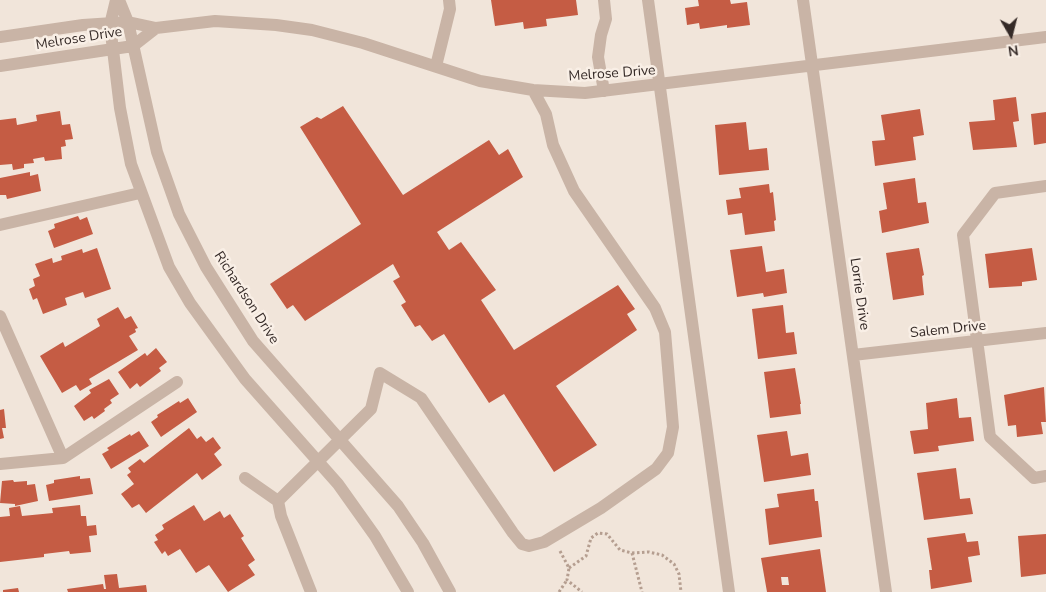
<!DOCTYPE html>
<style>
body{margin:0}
#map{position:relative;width:1046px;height:592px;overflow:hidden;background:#f1e5da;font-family:"Nunito Sans",sans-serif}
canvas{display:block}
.north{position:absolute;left:986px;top:10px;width:50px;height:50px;-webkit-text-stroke:4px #f9efe6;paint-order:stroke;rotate:172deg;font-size:14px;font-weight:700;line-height:20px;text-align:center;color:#352a27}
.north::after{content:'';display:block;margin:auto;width:18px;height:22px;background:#352a27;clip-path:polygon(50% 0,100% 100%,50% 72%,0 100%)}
</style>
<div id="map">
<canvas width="1046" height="592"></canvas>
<div class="north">N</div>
</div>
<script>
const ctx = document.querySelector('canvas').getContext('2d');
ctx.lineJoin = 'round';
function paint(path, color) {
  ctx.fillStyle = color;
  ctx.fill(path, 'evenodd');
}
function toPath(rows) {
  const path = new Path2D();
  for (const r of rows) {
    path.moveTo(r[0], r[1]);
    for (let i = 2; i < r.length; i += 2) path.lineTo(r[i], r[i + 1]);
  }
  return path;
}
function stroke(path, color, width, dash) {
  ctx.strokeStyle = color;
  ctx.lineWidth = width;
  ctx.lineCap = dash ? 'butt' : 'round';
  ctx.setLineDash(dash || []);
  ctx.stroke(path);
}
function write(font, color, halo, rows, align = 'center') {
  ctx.font = font + ' "Nunito Sans",sans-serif';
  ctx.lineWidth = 5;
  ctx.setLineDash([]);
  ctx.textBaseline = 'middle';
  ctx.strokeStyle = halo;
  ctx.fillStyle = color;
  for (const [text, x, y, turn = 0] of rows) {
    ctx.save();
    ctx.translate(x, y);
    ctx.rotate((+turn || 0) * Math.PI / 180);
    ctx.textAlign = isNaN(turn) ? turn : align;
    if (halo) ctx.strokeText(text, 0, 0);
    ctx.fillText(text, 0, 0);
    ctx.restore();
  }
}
paint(toPath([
 [491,0,576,0,578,15,546,19,547,26,524,29,523,22,495,26],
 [698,0,730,0,731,4,747,2,750,25,727,28,727,25,700,29,699,23,687,25,685,8,699,6],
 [1016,97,1019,121,1013,122,1017,147,973,150,969,122,995,120,993,100],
 [343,106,403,195,489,140,499,155,508,149,523,177,437,232,449,250,461,242,496,290,481,300,514,350,618,285,635,309,627,314,637,330,556,386,597,445,554,472,504,394,489,403,444,334,432,341,420,325,415,327,401,305,406,302,393,281,400,277,393,264,305,321,293,305,287,309,270,284,361,224,300,127,317,117,321,119],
 [920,109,924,135,913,137,916,160,875,166,872,141,885,140,881,115],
 [60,111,62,125,70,124,73,139,65,140,66,146,61,147,62,159,45,161,44,157,33,159,34,163,24,164,24,168,13,170,12,164,0,165,0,120,16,118,17,125,37,121,36,115],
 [1046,112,1046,143,1034,145,1031,114],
 [746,122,749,150,767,148,769,170,719,175,715,125],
 [30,172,30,176,38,174,41,191,7,199,6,195,0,195,0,178],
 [915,178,918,203,926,202,929,223,882,233,879,211,887,209,883,183],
 [769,184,770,193,773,192,776,220,774,221,775,231,745,235,742,213,728,215,726,200,741,198,739,188],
 [78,216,80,220,87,217,93,234,54,248,48,231,55,228,54,224],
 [762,246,766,272,784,269,787,293,764,297,763,293,737,297,730,250],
 [97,248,111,289,85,298,83,292,65,298,67,305,43,314,37,298,33,300,29,289,35,286,33,279,40,276,35,264,52,258,53,263,62,260,61,256,82,249,83,253],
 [919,248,924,275,922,276,924,295,893,300,886,253],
 [1032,248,1037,280,1022,282,1022,286,989,288,985,254],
 [783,305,786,333,794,332,797,354,758,359,752,309],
 [118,307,125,319,131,316,138,328,135,329,136,332,129,336,138,350,89,379,92,384,80,391,76,385,62,393,40,356,63,342,65,347,100,326,97,319],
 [156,348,167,362,159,368,161,371,140,387,137,383,130,389,118,372,145,353,147,356],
 [795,368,801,404,800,404,801,414,770,418,764,372],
 [109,379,119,394,110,400,112,403,104,409,105,411,94,419,92,416,84,421,74,406,91,393,89,390],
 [1044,387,1046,422,1041,422,1043,434,1017,437,1016,425,1008,426,1004,395],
 [188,398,197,412,161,437,151,422,158,417,157,415,179,401,180,403],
 [957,398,959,418,971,417,974,441,938,446,939,451,914,454,910,431,928,429,926,403],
 [4,409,6,428,2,428,4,438,0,439,0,410],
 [189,428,197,439,201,436,206,442,213,437,221,448,214,454,222,465,202,480,197,473,146,513,139,504,132,508,121,494,134,484,127,475,131,472,128,468,140,459,144,463],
 [139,431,149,446,111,469,102,454,109,450,107,448,130,434,131,436],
 [787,431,791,456,808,453,811,475,764,482,757,435],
 [956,468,960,499,970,498,973,514,924,520,917,473],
 [80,476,80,479,90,478,93,494,49,501,46,485,54,483,54,480],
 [13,480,14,482,27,481,27,485,35,484,38,501,15,506,15,504,0,503,2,481],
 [814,489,815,501,818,501,822,537,769,545,765,509,779,507,777,494],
 [80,505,81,516,86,516,87,526,96,525,97,535,89,536,91,552,70,554,69,551,44,554,44,557,0,562,0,517,10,516,9,508,20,506,22,516,53,513,52,508],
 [194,505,204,521,220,511,224,518,230,514,244,536,241,538,255,560,248,565,255,575,228,592,209,565,196,573,180,549,168,556,165,551,162,554,154,542,158,540,155,535,164,529,162,525],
 [965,533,967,542,978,541,980,555,968,557,972,582,931,589,929,570,932,570,927,538],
 [1046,534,1046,574,1021,577,1018,536],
 [820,549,826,592,767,592,761,558],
 [781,577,788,577,789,585,782,585],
 [117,574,119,588,146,585,147,592,68,592,67,589,103,584,104,589,106,589,104,575],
 [18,588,19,592,3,592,3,590]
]), '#c55c44');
stroke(toPath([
 [560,551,569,568,567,580,582,592],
 [632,553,649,552,662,555,674,564,679,574,681,592],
 [569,568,586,556,591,538,598,533,607,534,620,550,632,553,642,592],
 [559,592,567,580]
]), '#b59e90', 3, [2.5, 2.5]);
stroke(toPath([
 [116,0,110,25,120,108,131,164,169,267,190,303,245,379,338,484,375,536,408,592],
 [119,0,128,22,157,152,179,214,206,267,253,341,398,506,423,543,450,592],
 [604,0,606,19,601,35,598,57,604,91],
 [648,0,729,592],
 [803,0,886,592],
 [0,37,83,25,128,22,156,28,215,21,276,25,312,30,363,43,480,81,533,90,585,93,1046,37],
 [0,66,133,46,156,28],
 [436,66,450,9,449,0],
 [1046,186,995,193,963,235,990,437,1034,478,1046,476],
 [0,225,140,193],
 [0,316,63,458,0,464],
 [853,355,1046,333],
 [63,458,177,382],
 [245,478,278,501,281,516,311,592],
 [278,501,371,409,380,373,421,398,513,533,522,544,529,546,544,542,601,508,656,469,668,453,673,427,665,332,655,308,574,191,553,145,546,114,533,90]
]), '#c9b4a6', 12);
write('14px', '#352a27', '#f9efe6', [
 ["Melrose Drive",79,39,-9],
 ["Melrose Drive",612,74,-4],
 ["Lorrie Drive",859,294,82],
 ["Richardson Drive",246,298,57],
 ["Salem Drive",948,330,-6]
]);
</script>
